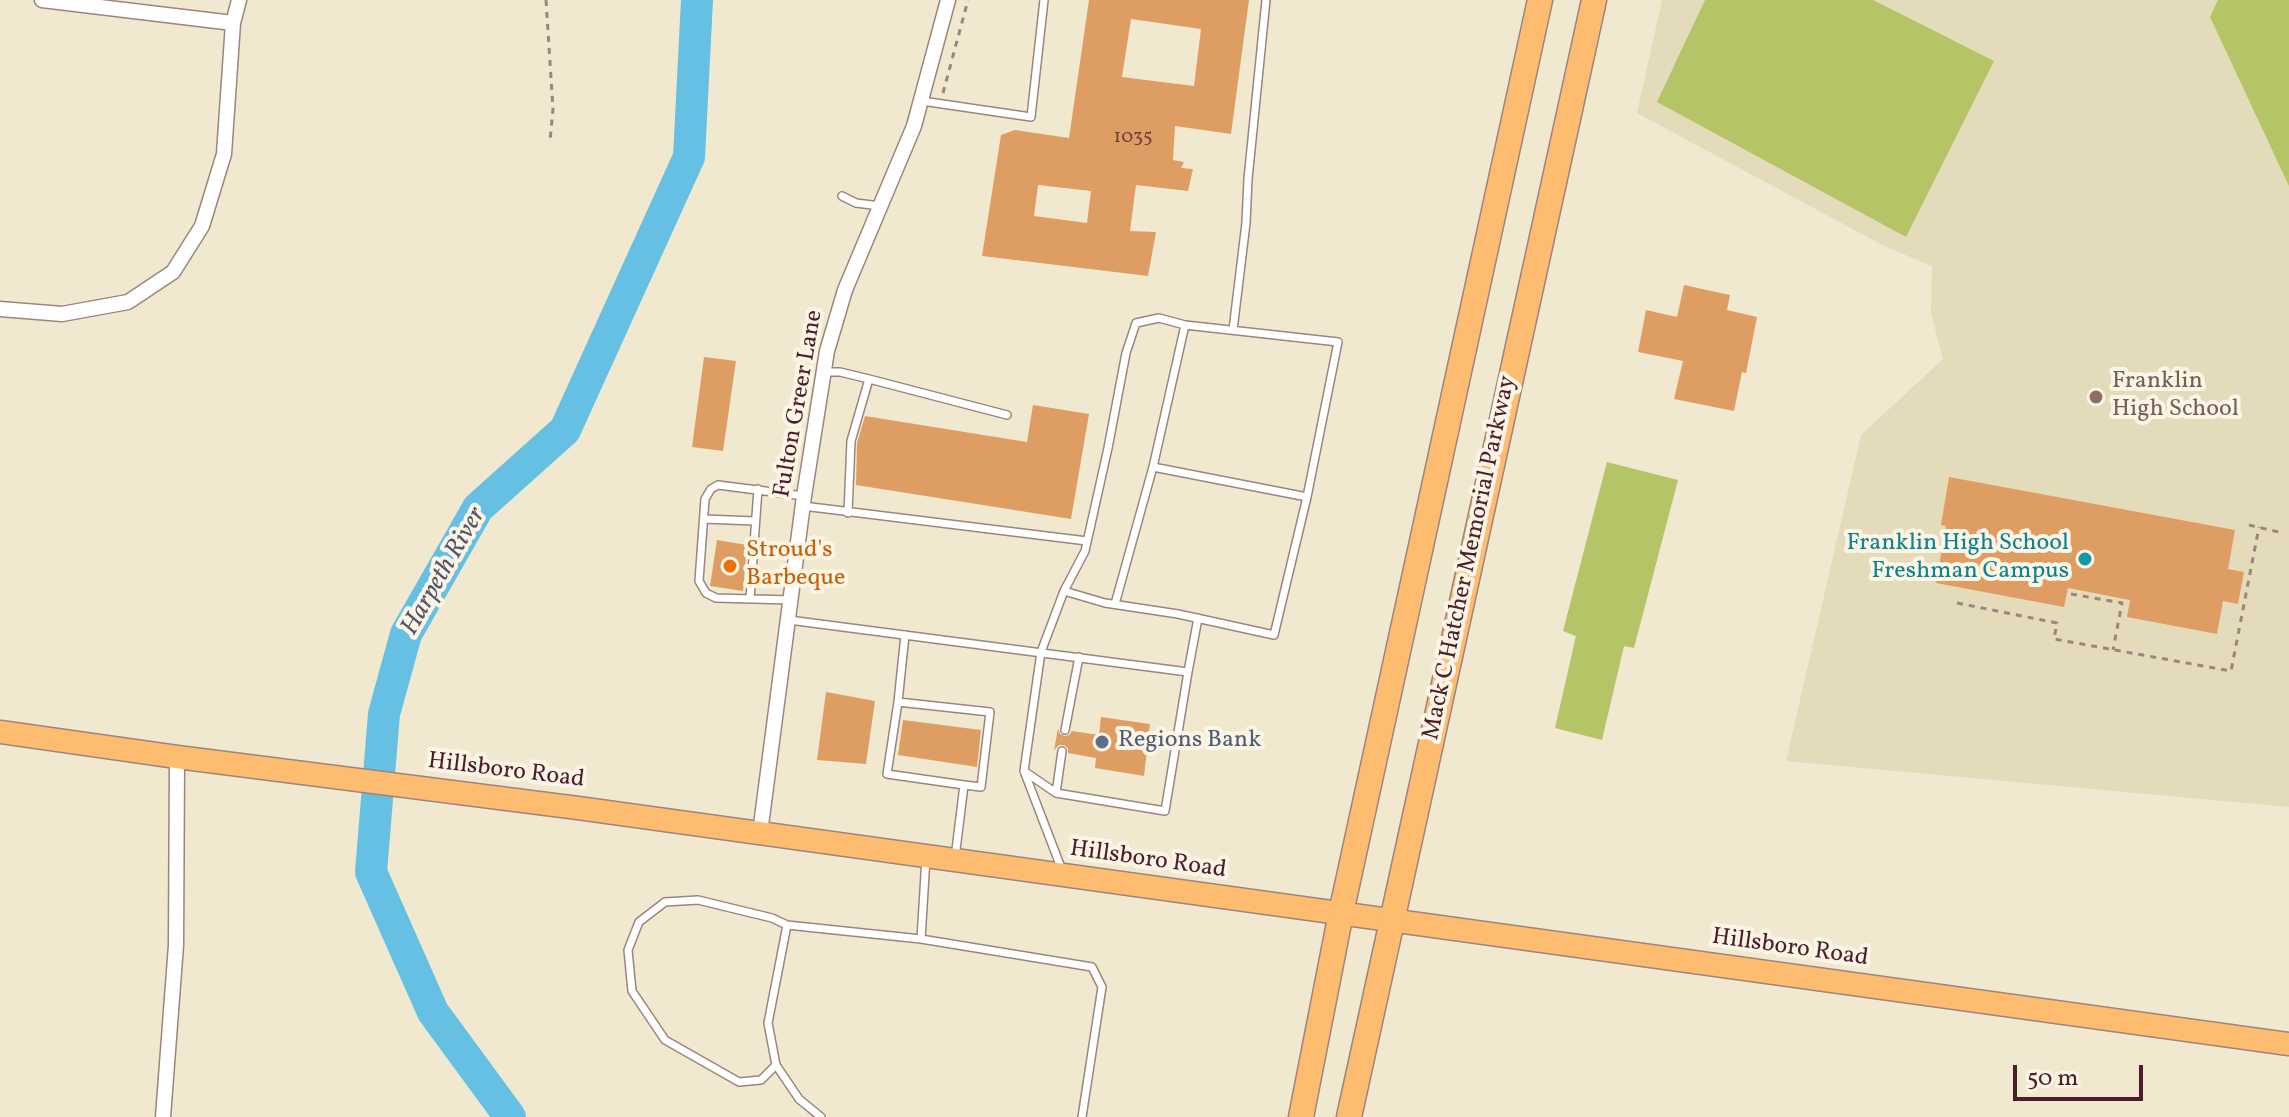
<!DOCTYPE html>
<style>
body{margin:0}
#map{position:relative;width:2289px;height:1117px;overflow:hidden;background:#f0e9cf;font-family:Vollkorn,serif}
canvas{display:block}
.scale{position:absolute;left:2013px;top:1065px;width:130px;height:36px;box-sizing:border-box;border:4px solid #4a1f2b;border-top:0;padding-left:10px;font-size:24px;line-height:28px;white-space:nowrap;color:#4a1f2b;-webkit-text-stroke:6px #fcf5e5;paint-order:stroke}
</style>
<div id="map">
<canvas width="2289" height="1117"></canvas>
<div class="scale">50 m</div>
</div>
<script>
const ctx = document.querySelector('canvas').getContext('2d');
ctx.lineJoin = 'round';
function paint(path, color) {
  ctx.fillStyle = color;
  ctx.fill(path, 'evenodd');
}
function toPath(rows) {
  const path = new Path2D();
  for (const r of rows) {
    path.moveTo(r[0], r[1]);
    for (let i = 2; i < r.length; i += 2) path.lineTo(r[i], r[i + 1]);
  }
  return path;
}
function stroke(path, color, width, dash) {
  ctx.strokeStyle = color;
  ctx.lineWidth = width;
  ctx.lineCap = dash ? 'butt' : 'round';
  ctx.setLineDash(dash || []);
  ctx.stroke(path);
}
function write(font, color, halo, rows, align = 'center') {
  ctx.font = font + ' Vollkorn,serif';
  ctx.lineWidth = 8;
  ctx.setLineDash([]);
  ctx.textBaseline = 'middle';
  ctx.strokeStyle = halo;
  ctx.fillStyle = color;
  for (const [text, x, y, turn = 0] of rows) {
    ctx.save();
    ctx.translate(x, y);
    ctx.rotate((+turn || 0) * Math.PI / 180);
    ctx.textAlign = isNaN(turn) ? turn : align;
    if (halo) ctx.strokeText(text, 0, 0);
    ctx.fillText(text, 0, 0);
    ctx.restore();
  }
}
paint(toPath([
 [1662,0,2289,0,2289,807,1786,761,1861,435,1943,359,1931,313,1932,266,1886,247,1637,113]
]), '#e4dbba');
paint(toPath([
 [1705,0,1873,0,1994,61,1906,237,1657,102],
 [2218,0,2289,0,2289,186,2210,17],
 [1607,462,1678,480,1634,648,1624,646,1602,740,1555,728,1576,636,1563,631]
]), '#b5c466');
stroke(toPath([
 [510,1117,433,1012,371,872,384,714,406,634,478,508,565,430,689,157,697,0]
]), '#65c0e3', 32);
paint(toPath([
 [1089,0,1249,0,1231,134,1175,126,1173,160,1184,162,1181,168,1193,169,1188,191,1136,185,1130,231,1156,232,1148,276,982,256,1001,135,1015,130,1069,138],
 [1131,19,1201,29,1194,86,1122,77],
 [1038,185,1091,191,1087,223,1034,216],
 [1684,285,1730,295,1727,310,1757,317,1746,373,1742,372,1734,411,1674,399,1683,361,1638,352,1646,310,1677,317],
 [704,357,736,361,723,451,692,447],
 [1033,405,1089,414,1071,519,856,485,857,443,865,416,1027,442],
 [1949,477,2235,530,2228,569,2244,572,2238,604,2223,601,2217,634,2127,617,2130,600,2068,588,2064,607,1936,583,1946,526,1941,525],
 [717,540,747,545,743,591,710,586],
 [826,692,875,701,866,764,817,760],
 [1101,717,1150,724,1144,776,1095,768,1096,758,1068,753,1068,748,1064,745,1059,745,1054,750,1058,729,1060,734,1065,736,1069,735,1072,731,1099,735],
 [903,720,981,730,977,767,898,755]
]), '#de9e63');
const lane = toPath([
 [922,101,1031,117,1044,0],
 [842,196,856,203,880,206],
 [1185,325,1338,342,1307,497],
 [1233,330,1246,223,1248,179,1266,0],
 [825,372,840,372,869,379,1007,415],
 [803,506,1087,541],
 [848,513,851,441,869,379],
 [704,519,755,521],
 [750,599,758,489],
 [791,600,716,598,706,593,699,581,705,499,711,489,718,485,804,496],
 [1115,604,1153,467],
 [789,620,1188,672,1165,811,1056,793,1024,771],
 [905,635,898,702,990,712,981,787,964,785,955,858],
 [1188,672,1198,618],
 [898,702,887,774,964,785],
 [1065,730,1079,657],
 [1056,793,1062,751],
 [1062,870,1024,771,1041,652,1064,591,1085,551,1108,448,1126,353,1136,323,1159,318,1185,325,1153,467,1307,497,1274,635,1178,614,1105,603,1064,591],
 [921,939,926,858],
 [776,1065,761,1080,739,1082,665,1040,632,991,628,950,639,922,665,902,698,900,772,918,787,925],
 [821,1117,799,1099,776,1065,768,1023,787,925,921,939,1092,967,1102,987,1082,1117]
]);
const street = toPath([
 [42,0,233,23],
 [0,309,62,314,128,302,173,272,202,226,224,154,233,23,239,0],
 [760,833,804,496,827,351,845,290,914,126,948,0],
 [163,1117,176,945,177,757]
]);
const primary = toPath([
 [0,732,177,757,578,808,2289,1044]
]);
const highway = toPath([
 [1301,1117,1341,913,1540,0],
 [1349,1117,1594,0]
]);
stroke(lane, '#9d847d', 10);
stroke(street, '#9d847d', 17);
stroke(primary, '#9d847d', 25);
stroke(highway, '#9d847d', 27);
stroke(toPath([
 [546,0,553,109,550,141],
 [943,93,968,0],
 [2249,525,2283,533],
 [2071,594,2122,603,2113,650],
 [1957,603,2057,623,2054,639,2231,671,2259,527]
]), '#9d847d', 3, [6, 6]);
stroke(lane, '#fff', 7);
stroke(street, '#fff', 14);
stroke(primary, '#febc70', 22);
stroke(highway, '#febc70', 24);
for (const [x, y, r, color] of [
 [2096,397,8,"#8d6e63"],
 [2085,559,8,"#0f9aa8"],
 [730,566,8,"#e8710a"],
 [1102,742,8,"#5c6f8a"]
]) {
  const dot = new Path2D();
  dot.arc(x, y, r, 0, 2 * Math.PI);
  ctx.fillStyle = color;
  ctx.fill(dot);
  stroke(dot, '#fcf5e5', 3);
}
write('20px', '#6f3f39', null, [
 ["1035",1133,138]
]);
write('24px', '#785e54', '#fcf5e5', [
 ["Franklin",2112,383],
 ["High School",2112,411]
], 'left');
write('24px', '#4a1f2b', '#fcf5e5', [
 ["Fulton Greer Lane",800,404,-80],
 ["Mack C Hatcher Memorial Parkway",1471,558,-78],
 ["Hillsboro Road",506,772,7],
 ["Hillsboro Road",1148,861,8],
 ["Hillsboro Road",1790,949,8]
]);
write('24px', '#0d838f', '#fcf5e5', [
 ["Franklin High School",2069,545],
 ["Freshman Campus",2069,573]
], 'right');
write('24px', '#c56008', '#fcf5e5', [
 ["Stroud's",746,552],
 ["Barbeque",746,580]
], 'left');
write('24px', '#4e5e75', '#fcf5e5', [
 ["Regions Bank",1118,742]
], 'left');
write('italic 26px', '#53576b', '#fcf5e5', [
 ["Harpeth River",445,572,-60]
]);
</script>
